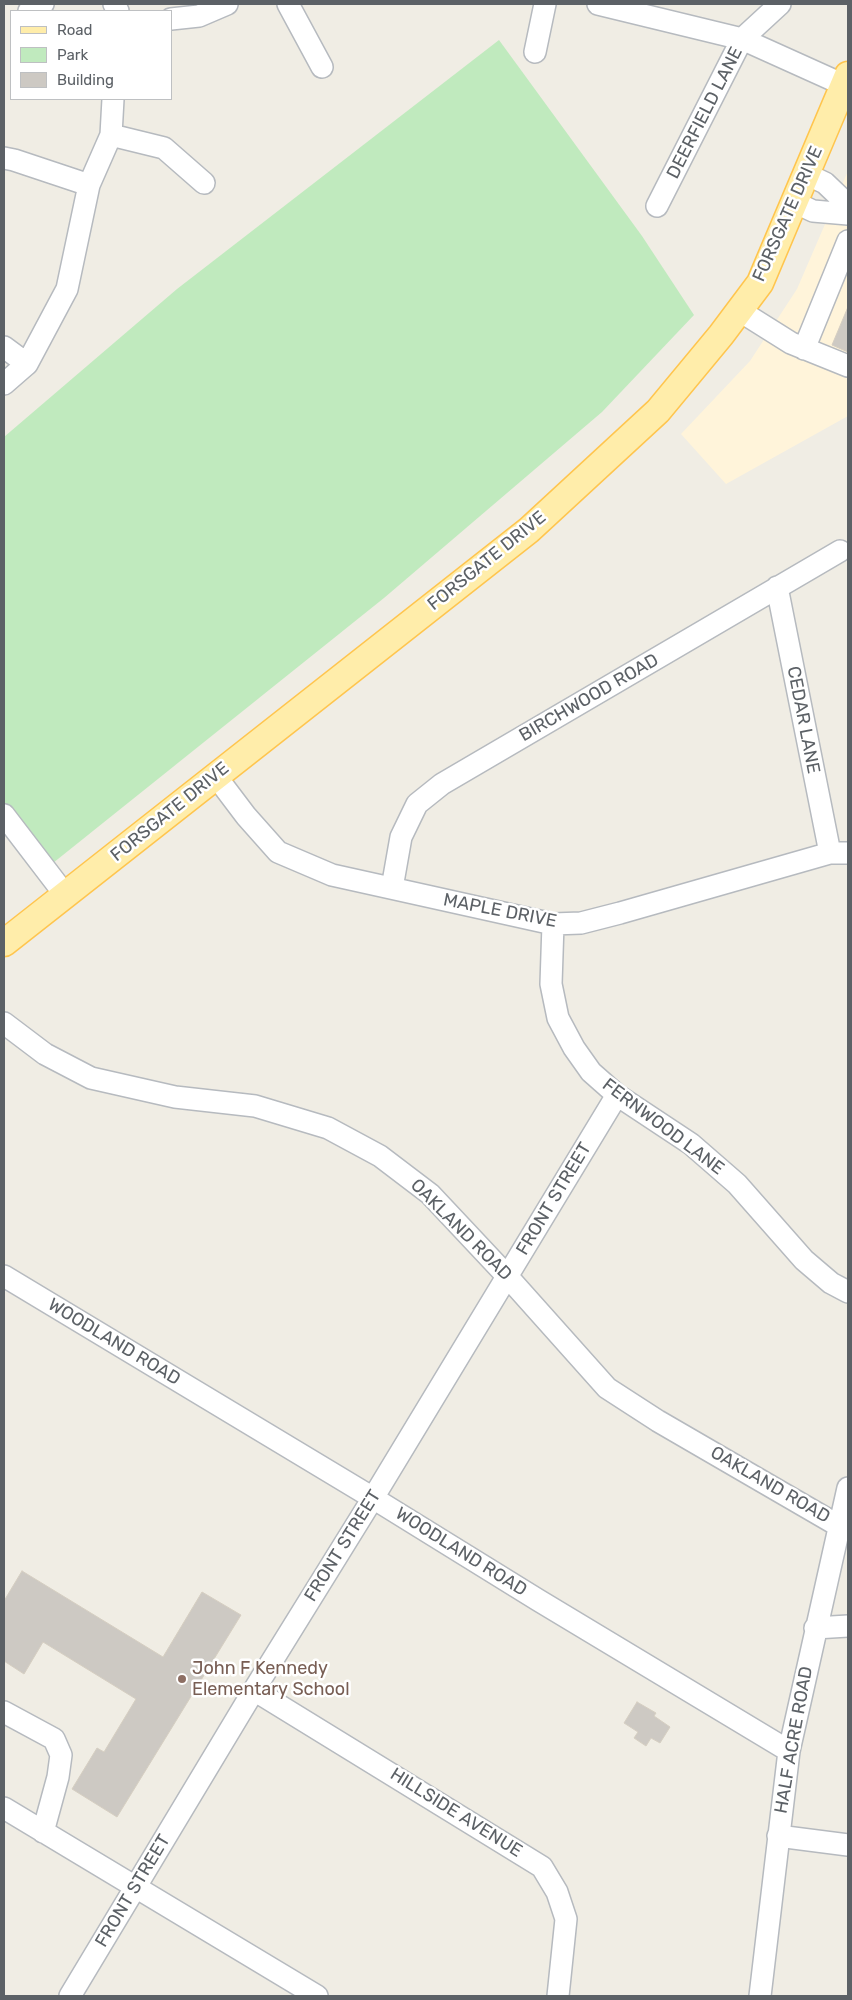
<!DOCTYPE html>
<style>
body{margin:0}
#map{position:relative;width:852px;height:2000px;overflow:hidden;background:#f0ede4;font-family:Rubik,sans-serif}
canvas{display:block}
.frame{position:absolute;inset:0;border:5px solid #5c6166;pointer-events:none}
.legend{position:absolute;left:10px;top:10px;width:162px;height:90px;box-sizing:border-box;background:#fff;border:1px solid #bec0c2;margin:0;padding:6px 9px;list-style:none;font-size:15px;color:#5c6166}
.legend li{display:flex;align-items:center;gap:10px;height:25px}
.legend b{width:25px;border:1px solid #bec0c2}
</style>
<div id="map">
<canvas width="852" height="2000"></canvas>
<div class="frame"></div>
<ul class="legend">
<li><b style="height:6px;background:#ffedaa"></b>Road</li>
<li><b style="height:14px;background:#c0eabe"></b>Park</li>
<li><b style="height:14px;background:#cdc9c3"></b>Building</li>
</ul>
</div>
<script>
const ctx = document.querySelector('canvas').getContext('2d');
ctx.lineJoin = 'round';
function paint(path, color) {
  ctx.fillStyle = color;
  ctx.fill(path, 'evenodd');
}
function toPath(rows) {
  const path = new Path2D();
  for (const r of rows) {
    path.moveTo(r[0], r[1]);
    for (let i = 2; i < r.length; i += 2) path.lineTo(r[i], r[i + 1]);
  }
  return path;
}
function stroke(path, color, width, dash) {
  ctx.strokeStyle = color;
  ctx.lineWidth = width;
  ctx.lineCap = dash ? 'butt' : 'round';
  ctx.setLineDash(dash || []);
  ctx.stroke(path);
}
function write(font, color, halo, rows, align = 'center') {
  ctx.font = font + ' Rubik,sans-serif';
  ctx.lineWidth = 5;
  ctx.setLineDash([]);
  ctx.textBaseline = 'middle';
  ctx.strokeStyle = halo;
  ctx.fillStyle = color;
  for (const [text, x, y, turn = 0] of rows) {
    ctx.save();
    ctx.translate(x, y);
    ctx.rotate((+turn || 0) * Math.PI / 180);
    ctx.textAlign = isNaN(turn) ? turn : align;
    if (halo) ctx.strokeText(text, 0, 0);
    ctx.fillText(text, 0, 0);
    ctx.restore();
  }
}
paint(toPath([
 [848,171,848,416,726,484,681,434,750,361,797,289]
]), '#fff4da');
paint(toPath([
 [499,40,642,236,694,315,602,412,384,598,43,871,4,820,4,437,177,289]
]), '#c0eabe');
const building = toPath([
 [848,307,848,352,832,345,848,307],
 [22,1571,163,1657,202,1592,241,1615,117,1817,72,1789,97,1748,104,1752,136,1699,43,1642,24,1674,4,1661,4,1601,22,1571],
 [637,1702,656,1713,654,1716,670,1727,660,1743,651,1738,646,1746,634,1738,638,1732,624,1723,637,1702]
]);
paint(building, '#cdc9c3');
stroke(building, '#d5cec1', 1);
const minor = toPath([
 [114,4,118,11],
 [288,4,322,67],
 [598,4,742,39,844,85],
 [29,11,43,4],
 [171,19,199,16,227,4],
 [535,52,545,4],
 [111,135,164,148,204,183],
 [4,158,14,160,89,185],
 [806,174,825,183,848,205],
 [794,202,813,211,848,214],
 [657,206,742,39,780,4],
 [740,311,791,343,848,366],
 [4,347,27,364],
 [804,349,848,241],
 [4,384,27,364,67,289,89,185,111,135,113,99],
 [777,587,830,853],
 [215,775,246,816,278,852,332,875,553,924,581,923,620,913,830,853,848,853],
 [4,815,66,896],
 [392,888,401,837,417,804,442,784,840,551],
 [553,924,551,984,558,1018,574,1048,591,1072,617,1095,691,1144,737,1184,804,1260,831,1283,848,1292],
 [4,1023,45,1054,91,1078,175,1097,255,1106,328,1128,380,1156,430,1194,507,1276,607,1388,658,1421,839,1526],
 [4,1276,373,1498,538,1600,789,1751],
 [815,1628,848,1626],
 [254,1690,542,1867,557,1892,566,1919,558,1996],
 [4,1712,54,1739,61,1755,58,1777,43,1832],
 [4,1808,317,1996],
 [778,1836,848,1845],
 [70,1996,254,1690,373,1498,617,1095],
 [760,1996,789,1751,848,1488]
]);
const major = toPath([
 [4,943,529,530,658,411,721,335,760,283,848,75]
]);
stroke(minor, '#b6babf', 24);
stroke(major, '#ffc54e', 29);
stroke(minor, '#fff', 21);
stroke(major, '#ffedaa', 26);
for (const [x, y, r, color] of [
 [182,1679,5,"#8d6e63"]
]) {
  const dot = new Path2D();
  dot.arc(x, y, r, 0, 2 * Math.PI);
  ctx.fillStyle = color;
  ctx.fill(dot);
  stroke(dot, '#fff', 2);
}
write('18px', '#5c6166', '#fff', [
 ["DEERFIELD LANE",705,113,-63],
 ["FORSGATE DRIVE",788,214,-66],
 ["FORSGATE DRIVE",487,561,-39],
 ["BIRCHWOOD ROAD",589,698,-30],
 ["CEDAR LANE",803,720,79],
 ["FORSGATE DRIVE",170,812,-39],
 ["MAPLE DRIVE",500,911,11],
 ["FERNWOOD LANE",663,1127,37],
 ["FRONT STREET",554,1199,-59],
 ["OAKLAND ROAD",461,1230,45],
 ["WOODLAND ROAD",114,1342,31],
 ["OAKLAND ROAD",770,1485,30],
 ["FRONT STREET",343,1546,-58],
 ["WOODLAND ROAD",461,1552,32],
 ["HALF ACRE ROAD",794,1740,-80],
 ["HILLSIDE AVENUE",456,1813,32],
 ["FRONT STREET",133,1891,-59]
]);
write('18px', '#785e54', '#fff', [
 ["John F Kennedy",192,1669],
 ["Elementary School",192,1690]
], 'left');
</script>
